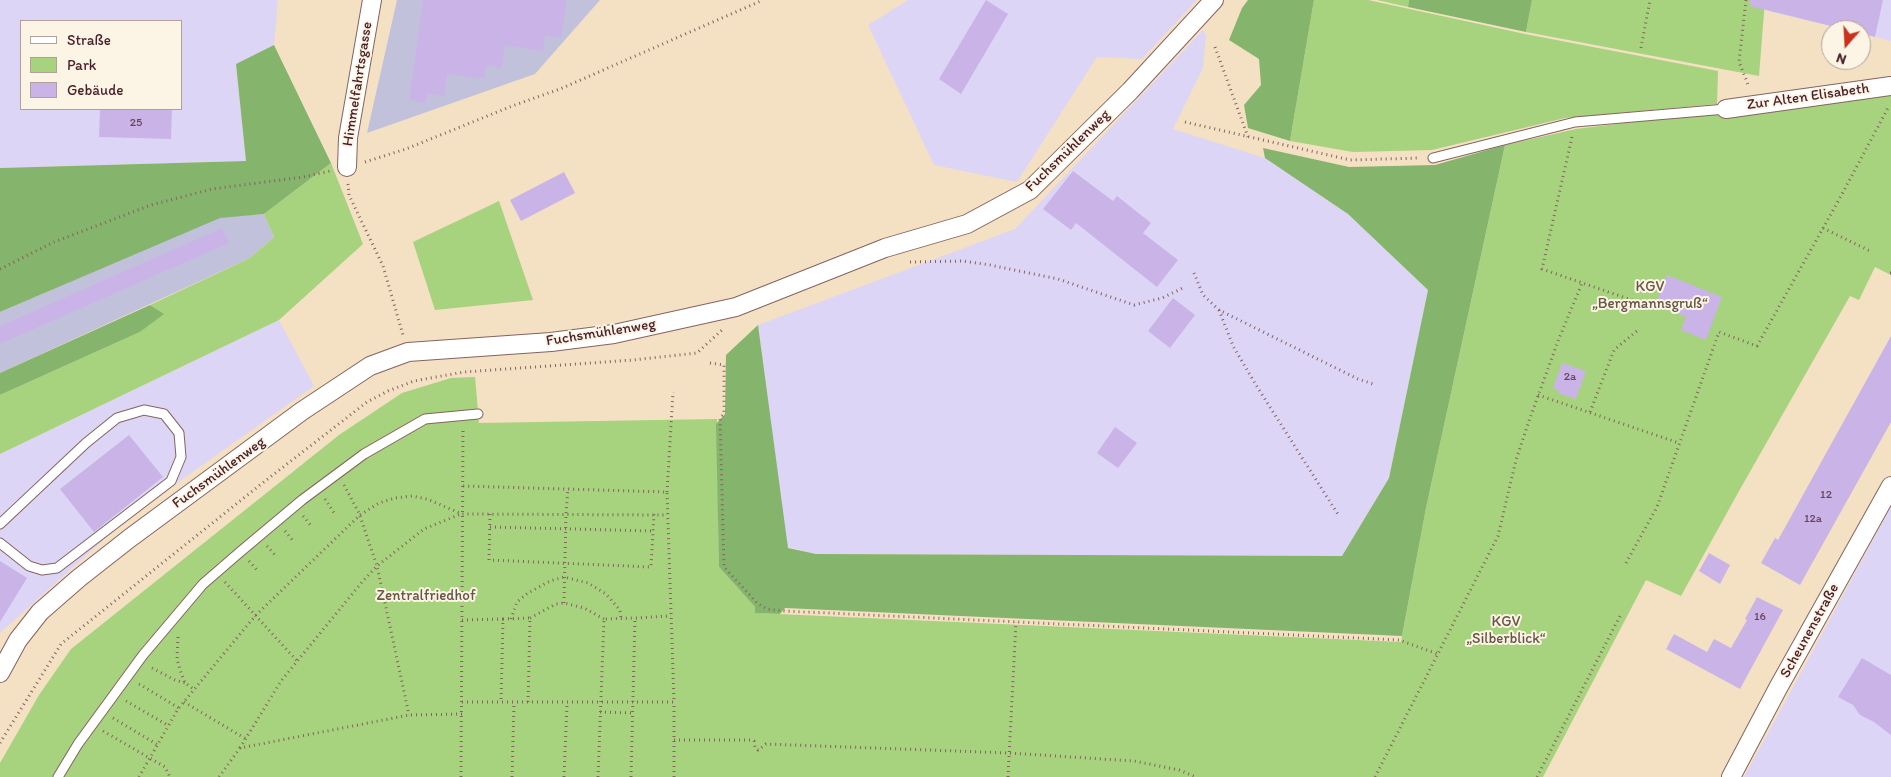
<!DOCTYPE html>
<meta charset="utf-8">
<style>
body{margin:0}
#map{position:relative;width:1891px;height:777px;overflow:hidden;background:#f4e0c3;font-family:Itim,sans-serif}
canvas{display:block}
.legend{position:absolute;left:20px;top:20px;width:162px;height:90px;box-sizing:border-box;background:#fcf5e5;border:1px solid #b59f9b;margin:0;padding:6px 9px;list-style:none;font-size:15px;color:#4a1f2b}
.legend li{display:flex;align-items:center;gap:10px;height:25px}
.legend b{width:25px;border:1px solid #b59f9b}
.north{position:absolute;left:1821px;top:20px;width:50px;height:50px;box-sizing:border-box;background:#fcf5e5;border:1px solid #b59f9b;border-radius:50%;rotate:199deg;font-size:14px;font-weight:700;line-height:20px;text-align:center;color:#4a1f2b}
.north::after{content:'';display:block;margin:auto;width:18px;height:22px;background:#c8321e;clip-path:polygon(50% 0,100% 100%,50% 72%,0 100%)}
</style>
<div id="map">
<canvas width="1891" height="777"></canvas>
<ul class="legend">
<li><b style="height:6px;background:#fff"></b>Straße</li>
<li><b style="height:14px;background:#a7d27e"></b>Park</li>
<li><b style="height:14px;background:#cab4e7"></b>Gebäude</li>
</ul>
<div class="north">N</div>
</div>
<script>
const ctx = document.querySelector('canvas').getContext('2d');
ctx.lineJoin = 'round';
function paint(path, color) {
  ctx.fillStyle = color;
  ctx.fill(path, 'evenodd');
}
function toPath(rows) {
  const path = new Path2D();
  for (const r of rows) {
    path.moveTo(r[0], r[1]);
    for (let i = 2; i < r.length; i += 2) path.lineTo(r[i], r[i + 1]);
  }
  return path;
}
function stroke(path, color, width, dash) {
  ctx.strokeStyle = color;
  ctx.lineWidth = width;
  ctx.lineCap = dash ? 'butt' : 'round';
  ctx.setLineDash(dash || []);
  ctx.stroke(path);
}
function write(font, color, halo, rows, align = 'center') {
  ctx.font = font + ' Itim,sans-serif';
  ctx.lineWidth = 4;
  ctx.setLineDash([]);
  ctx.textBaseline = 'middle';
  ctx.strokeStyle = halo;
  ctx.fillStyle = color;
  for (const [text, x, y, turn = 0] of rows) {
    ctx.save();
    ctx.translate(x, y);
    ctx.rotate((+turn || 0) * Math.PI / 180);
    ctx.textAlign = isNaN(turn) ? turn : align;
    if (halo) ctx.strokeText(text, 0, 0);
    ctx.fillText(text, 0, 0);
    ctx.restore();
  }
}
paint(toPath([
 [0,0,278,0,274,45,236,64,246,161,0,168],
 [21,21,181,21,181,109,21,109],
 [908,0,1197,0,1142,59,1097,57,1017,182,934,165,868,25],
 [1765,0,1891,0,1891,41,1861,33,1861,30,1847,30,1764,10],
 [1203,30,1206,35,1203,68,1173,129,1265,158,1348,214,1428,290,1389,478,1342,556,816,554,787,547,758,325,1015,229],
 [279,320,314,386,129,517,0,633,0,454],
 [1891,507,1891,777,1744,777,1822,634]
]), '#ddd5f6');
paint(toPath([
 [397,0,600,0,535,74,367,133],
 [264,214,274,237,250,258,0,373,0,312,220,217]
]), '#c2c1dc');
paint(toPath([
 [1314,0,1368,0,1525,34,1718,71,1717,104,1565,118,1432,150,1353,152,1290,141],
 [1377,0,1409,0,1408,7],
 [1532,0,1765,0,1759,76,1526,32],
 [1891,90,1891,275,1875,267,1859,300,1850,296,1739,491,1681,596,1646,580,1543,777,0,777,0,763,39,695,71,649,339,435,402,393,451,378,475,377,479,423,717,419,719,567,755,607,756,613,1401,642,1426,508,1505,145,1576,129],
 [331,163,363,244,279,320,0,454,0,395,140,332,163,314,150,305,250,258,274,237,264,214],
 [499,201,533,300,435,310,413,242]
]), '#a7d27e');
paint(toPath([
 [1248,0,1314,0,1290,141,1248,128,1244,105,1261,85,1259,59,1229,40,1242,8],
 [1409,0,1532,0,1526,32,1408,7],
 [274,45,331,163,264,214,220,218,0,312,0,168,246,161,236,64],
 [1505,145,1426,508,1402,636,785,608,780,614,755,613,755,607,719,567,716,424,725,414,726,355,758,325,788,548,816,554,1342,556,1389,478,1428,290,1348,214,1265,158,1263,148,1349,167,1435,165],
 [150,305,164,314,140,332,0,395,0,373]
]), '#85b46d');
paint(toPath([
 [423,0,567,0,561,38,545,35,543,51,505,45,502,68,486,65,484,79,447,74,444,96,427,93,426,103,409,100],
 [986,0,1008,14,961,94,939,79],
 [1750,0,1883,0,1875,37,1861,33,1861,30,1847,30,1750,6],
 [100,109,172,109,171,139,99,137],
 [1073,171,1113,201,1117,196,1151,223,1143,233,1178,260,1157,287,1076,223,1071,230,1043,209],
 [564,172,575,193,521,221,510,200],
 [222,228,229,243,0,344,0,326],
 [1667,275,1722,297,1706,340,1681,330,1686,317,1655,305],
 [1173,298,1195,315,1170,348,1148,331],
 [1891,336,1891,422,1800,585,1761,563,1775,538,1778,540],
 [1562,363,1586,371,1576,399,1558,393,1558,390,1553,388],
 [1115,427,1137,443,1118,468,1097,453],
 [129,435,163,477,94,532,60,489],
 [1709,553,1730,565,1720,584,1699,571],
 [0,561,27,578,0,622],
 [1757,597,1783,610,1740,689,1666,649,1674,634,1707,652,1714,639,1731,648,1747,620,1745,619],
 [1862,658,1891,675,1891,735,1874,722,1860,715,1853,705,1838,697]
]), '#cab4e7');
const lane = toPath([
 [1433,158,1575,122,1726,109],
 [0,524,86,443,117,418,144,410,164,414,179,433,181,457,171,481,57,568,42,570,29,566,0,543],
 [58,777,78,744,143,655,203,584,240,552,302,500,364,454,425,419,478,414]
]);
const street = toPath([
 [1726,109,1891,86],
 [347,167,348,138,372,0],
 [0,673,18,640,40,612,79,578,130,538,302,411,370,366,408,352,551,342,614,334,736,307,885,248,967,224,1030,190,1130,91,1214,0],
 [1731,777,1778,688,1891,486]
]);
stroke(lane, '#866360', 11);
stroke(street, '#866360', 20);
stroke(toPath([
 [1746,0,1739,62,1749,87],
 [1215,47,1248,137],
 [1641,48,1650,0],
 [1185,122,1350,160,1420,158],
 [1572,137,1542,269,1649,306],
 [365,162,406,149,512,106,560,89,763,0],
 [348,184,349,195,383,266,403,335],
 [1823,228,1870,251],
 [910,262,963,261,990,265,1058,279,1134,305,1162,298,1185,287],
 [0,269,54,242,151,205,212,189,303,177,330,171],
 [1194,273,1203,295,1219,310,1358,379,1376,385],
 [1890,273,1891,273],
 [1219,310,1233,346,1256,385,1339,516],
 [710,363,724,365,724,414,720,418,724,567,757,603,767,609,785,611,1399,640,1438,654],
 [1538,395,1679,443],
 [1590,412,1614,350,1638,330],
 [344,485,359,513,377,566,409,715],
 [667,492,673,392],
 [325,499,334,513],
 [490,514,489,560,651,567,654,514],
 [303,516,312,527],
 [490,527,653,531],
 [285,531,294,542],
 [267,546,276,556],
 [249,561,257,570],
 [1626,563,1657,507,1719,332,1757,346,1841,196,1889,106],
 [225,582,298,662],
 [564,603,566,514,568,488],
 [530,618,556,604,564,603,584,608,604,619],
 [503,619,530,618,528,703],
 [511,619,517,602,528,593,550,581,564,577,588,583,606,594,620,610,621,619],
 [462,620,503,619,501,703],
 [178,637,177,659,181,673,185,683,195,690],
 [152,668,175,680,185,683],
 [139,684,179,708],
 [126,701,169,726],
 [184,702,246,739],
 [462,702,674,702,667,492,463,486],
 [600,712,632,713],
 [113,718,158,745],
 [103,731,165,767,170,777],
 [674,740,750,740,754,741,755,748,758,750,766,744,1009,753,1134,761,1179,770,1196,777],
 [0,743,61,644,260,485,367,402,388,391,414,381,464,372,633,360,697,353,722,330],
 [240,748,281,681,362,582,377,566,424,529,461,514],
 [139,777,178,709,255,616,360,515,379,503,395,498,412,496,427,499,462,514,667,515],
 [219,777,240,748,409,715,462,714],
 [461,777,463,430],
 [512,777,514,703],
 [564,777,567,704],
 [598,777,604,619,635,618],
 [631,777,635,618,671,616],
 [674,777,674,702],
 [1008,777,1016,622],
 [1375,777,1498,536,1516,460,1529,421,1558,341,1582,283],
 [1537,777,1620,616]
]), '#866360', 3, [1, 4]);
stroke(lane, '#fff', 9);
stroke(street, '#fff', 18);
write('12px', '#6a445a', null, [
 ["25",136,123],
 ["2a",1570,377],
 ["12",1826,495],
 ["12a",1813,519],
 ["16",1760,617]
]);
write('15px', '#4a1f2b', '#fcf5e5', [
 ["Himmelfahrtsgasse",358,84,-81],
 ["Zur Alten Elisabeth",1808,97,-8],
 ["Fuchsmühlenweg",1068,151,-44],
 ["Fuchsmühlenweg",601,333,-9],
 ["Fuchsmühlenweg",219,473,-36],
 ["Scheunenstraße",1810,631,-61]
]);
write('15px', '#654', '#fcf5e5', [
 ["KGV",1650,287],
 ["„Bergmannsgruß“",1650,304],
 ["Zentralfriedhof",426,596],
 ["KGV",1506,622],
 ["„Silberblick“",1506,639]
]);
</script>
